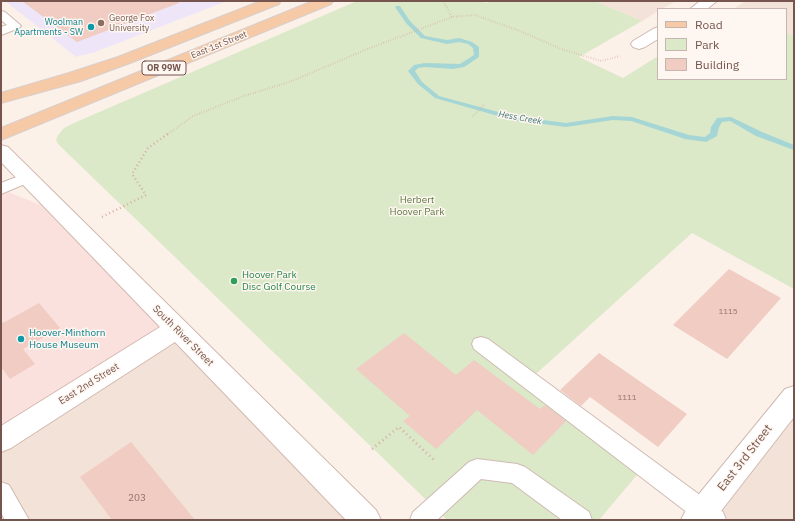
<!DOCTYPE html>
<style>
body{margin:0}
#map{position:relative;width:795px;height:521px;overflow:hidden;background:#fcf1e9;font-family:"IBM Plex Sans",sans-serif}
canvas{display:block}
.frame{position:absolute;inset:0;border:2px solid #75554e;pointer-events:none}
.legend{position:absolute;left:657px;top:8px;width:130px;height:72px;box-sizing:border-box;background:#fef6f0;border:1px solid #c7b6af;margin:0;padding:5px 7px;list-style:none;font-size:12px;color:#75554e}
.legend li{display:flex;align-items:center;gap:8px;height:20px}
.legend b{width:20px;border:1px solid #c7b6af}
</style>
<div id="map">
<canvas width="795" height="521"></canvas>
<div class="frame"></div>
<ul class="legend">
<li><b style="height:5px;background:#f6caa6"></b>Road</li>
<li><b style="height:11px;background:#dbe9c8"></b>Park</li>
<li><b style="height:11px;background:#f0ccc2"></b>Building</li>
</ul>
</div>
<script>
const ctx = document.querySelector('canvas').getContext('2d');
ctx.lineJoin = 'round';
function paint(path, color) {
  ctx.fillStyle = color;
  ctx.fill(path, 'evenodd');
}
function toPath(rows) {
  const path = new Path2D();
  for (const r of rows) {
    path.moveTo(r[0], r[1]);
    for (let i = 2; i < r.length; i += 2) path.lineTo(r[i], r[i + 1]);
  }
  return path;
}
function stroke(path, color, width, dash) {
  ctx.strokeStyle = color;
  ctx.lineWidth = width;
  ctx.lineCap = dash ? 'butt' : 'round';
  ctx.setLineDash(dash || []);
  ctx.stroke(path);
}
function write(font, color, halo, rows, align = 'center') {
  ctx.font = font + ' "IBM Plex Sans",sans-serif';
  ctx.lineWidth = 3;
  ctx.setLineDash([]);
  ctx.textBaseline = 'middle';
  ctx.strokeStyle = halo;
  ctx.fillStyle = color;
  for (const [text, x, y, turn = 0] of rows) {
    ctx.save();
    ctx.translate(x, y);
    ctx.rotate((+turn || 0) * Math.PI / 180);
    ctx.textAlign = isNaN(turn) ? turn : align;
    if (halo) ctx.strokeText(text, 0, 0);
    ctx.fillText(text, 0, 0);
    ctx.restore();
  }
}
paint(toPath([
 [595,1,676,1,662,9,658,9,658,11,642,21],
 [746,1,794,1,794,36,786,33,786,9,733,9],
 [177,329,366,520,1,520,1,437],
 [794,397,794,520,697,520]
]), '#f3e2d8');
paint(toPath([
 [1,189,63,214,177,329,1,436]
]), '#fbe1de');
paint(toPath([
 [5,1,227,1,95,52,76,57]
]), '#eee6f8');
paint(toPath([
 [357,1,481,1,486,3,491,1,595,1,642,21,579,57,623,78,658,56,658,79,786,79,786,33,794,36,794,289,692,233,526,383,642,469,599,520,447,520,58,144,56,140,58,135,64,128,76,122]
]), '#dbe9c8');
paint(toPath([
 [396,6,400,6,410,21,425,36,447,40,459,38,472,42,479,47,479,57,464,67,453,69,425,67,418,68,415,71,422,82,439,96,513,116,566,123,613,116,632,117,689,135,705,137,710,133,711,127,717,118,731,117,762,132,794,145,794,150,756,136,730,121,722,122,719,127,717,136,706,142,685,139,631,121,613,120,566,127,512,120,435,98,418,84,408,71,414,65,425,63,460,64,474,55,473,48,468,44,459,42,447,44,421,38,406,23,395,7,396,6]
]), '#a5d6d5');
paint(toPath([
 [22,1,179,1,179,3,77,42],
 [729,269,781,298,727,359,673,325],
 [39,303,60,328,23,349,35,364,10,379,1,367,1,320,3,323],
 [404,333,456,375,474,360,540,409,545,405,566,421,533,455,477,410,436,449,403,421,410,416,356,369],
 [599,353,687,414,658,447,590,397,581,406,560,390],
 [131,442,195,520,112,520,80,477]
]), '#f0ccc2');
const lane = toPath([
 [1,11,5,12,19,24,21,26,19,28,1,35,1,27,7,25,1,20,1,11],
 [27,173,32,175,35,178,32,181,1,194,1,183,27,173],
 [481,337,488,339,723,512,726,520,697,520,474,349,472,344,474,339,481,337],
 [477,459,517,464,525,467,589,512,592,520,562,520,512,483,481,479,437,520,410,520,413,512,469,462,477,459],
 [1,482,9,485,29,520,5,520,1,513,1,482]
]);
const street = toPath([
 [700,1,717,1,707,9,690,9,700,1],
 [658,27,658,39,645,47,639,49,633,47,631,44,633,41,653,29,658,27],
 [794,386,794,417,714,520,681,520,686,510,785,389,794,386]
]);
const secondary = toPath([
 [1,145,8,147,376,510,381,520,346,520,175,342,11,448,1,452,1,426,160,327,1,162,1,145]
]);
const primary = toPath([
 [261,1,281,1,279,4,130,63,81,81,1,103,1,93,69,73,118,57,261,1],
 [313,1,333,1,331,4,1,140,1,128,313,1]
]);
stroke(lane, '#cfbab2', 2);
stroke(street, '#cfbab2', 2);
stroke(secondary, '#d2b9b0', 2);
stroke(primary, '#d8cfcd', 2);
stroke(toPath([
 [443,1,452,17],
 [473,116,484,105],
 [168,134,193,116,244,96,292,81,365,50,452,17,475,15,520,31,561,49,601,61,620,56]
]), '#d5afa5', 2, [0.5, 2]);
stroke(toPath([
 [102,217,146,195,132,174,148,148,169,133]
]), '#d5afa5', 2.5, [1, 3]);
stroke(toPath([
 [372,449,399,427,434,460]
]), '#d5afa5', 3, [1, 3.5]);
paint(lane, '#fff');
paint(street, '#fff');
paint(secondary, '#fff');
paint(primary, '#f6caa6');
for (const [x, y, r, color] of [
 [101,23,4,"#8d6e63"],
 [91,27,4,"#0f9aa8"],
 [234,281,4,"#2e9e5b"],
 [21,339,4,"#0f9aa8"]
]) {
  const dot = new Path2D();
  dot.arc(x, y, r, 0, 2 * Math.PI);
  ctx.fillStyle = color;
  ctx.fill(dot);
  stroke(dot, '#fef6f0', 1.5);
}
write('8px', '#94736b', null, [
 ["1115",728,312],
 ["1111",627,398]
]);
write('9px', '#785e54', '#fef6f0', [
 ["George Fox",109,18],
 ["University",109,28]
], 'left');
write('9px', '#0d838f', '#fef6f0', [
 ["Woolman",83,22],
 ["Apartments - SW",83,32]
], 'right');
write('9px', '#75554e', '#fef6f0', [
 ["East 1st Street",219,45,-22]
]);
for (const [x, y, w] of [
 [164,68,44]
]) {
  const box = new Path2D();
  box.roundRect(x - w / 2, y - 7, w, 14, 3);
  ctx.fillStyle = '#fef6f0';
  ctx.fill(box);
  stroke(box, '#75554e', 1);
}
write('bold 9px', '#75554e', null, [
 ["OR 99W",164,68]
]);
write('italic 9px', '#427978', '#fef6f0', [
 ["Hess Creek",520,118,10]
]);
write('10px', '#5f7a46', '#fef6f0', [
 ["Herbert",417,200],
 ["Hoover Park",417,212]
]);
write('10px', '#27864d', '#fef6f0', [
 ["Hoover Park",242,275],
 ["Disc Golf Course",242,287]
], 'left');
write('10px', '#0d838f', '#fef6f0', [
 ["Hoover-Minthorn",29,333],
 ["House Museum",29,345]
], 'left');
write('10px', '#75554e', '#fef6f0', [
 ["South River Street",183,336,45],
 ["East 2nd Street",89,384,-32]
]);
write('10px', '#94736b', null, [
 ["203",137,498]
]);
write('12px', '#75554e', '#fef6f0', [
 ["East 3rd Street",745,458,-52]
]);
</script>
